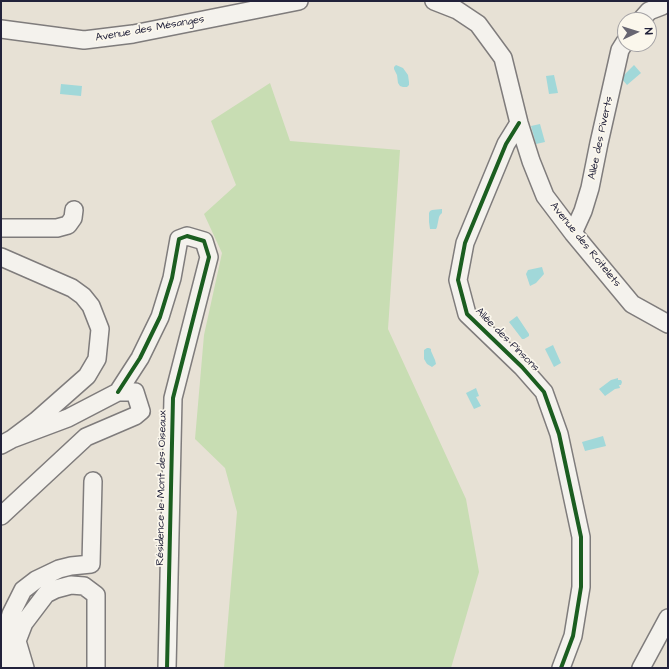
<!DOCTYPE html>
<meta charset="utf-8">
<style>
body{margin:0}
#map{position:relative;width:669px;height:669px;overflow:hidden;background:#e7e1d5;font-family:"Architects Daughter",sans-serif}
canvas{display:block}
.frame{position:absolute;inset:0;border:2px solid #22223b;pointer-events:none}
.north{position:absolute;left:617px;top:12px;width:40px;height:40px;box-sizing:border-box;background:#fbf7ec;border:1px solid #a4a2a5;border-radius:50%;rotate:86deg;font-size:11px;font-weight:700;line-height:16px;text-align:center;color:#22223b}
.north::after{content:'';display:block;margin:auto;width:14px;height:18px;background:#676571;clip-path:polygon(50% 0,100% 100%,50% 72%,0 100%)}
</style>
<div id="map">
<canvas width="669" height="669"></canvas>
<div class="frame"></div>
<div class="north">N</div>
</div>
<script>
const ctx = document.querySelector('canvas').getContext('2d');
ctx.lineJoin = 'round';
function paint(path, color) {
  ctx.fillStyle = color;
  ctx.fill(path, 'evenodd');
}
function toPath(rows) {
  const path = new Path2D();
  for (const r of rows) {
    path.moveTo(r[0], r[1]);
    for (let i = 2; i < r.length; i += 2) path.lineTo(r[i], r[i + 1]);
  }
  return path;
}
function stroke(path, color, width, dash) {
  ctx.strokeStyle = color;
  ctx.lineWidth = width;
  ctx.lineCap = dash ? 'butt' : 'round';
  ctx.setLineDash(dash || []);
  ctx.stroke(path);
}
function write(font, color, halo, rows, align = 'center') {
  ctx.font = font + ' "Architects Daughter",sans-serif';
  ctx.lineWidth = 3.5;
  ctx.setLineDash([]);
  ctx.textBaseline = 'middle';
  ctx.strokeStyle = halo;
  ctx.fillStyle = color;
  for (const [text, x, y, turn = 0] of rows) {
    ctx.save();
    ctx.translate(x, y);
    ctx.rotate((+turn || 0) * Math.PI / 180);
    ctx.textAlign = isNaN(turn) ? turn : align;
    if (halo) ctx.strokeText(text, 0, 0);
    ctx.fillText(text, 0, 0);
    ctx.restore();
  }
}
paint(toPath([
 [270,83,290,141,400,150,388,329,466,499,479,572,451,668,224,668,237,512,225,468,195,439,204,335,222,253,204,214,236,185,211,121]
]), '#c8ddb3');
paint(toPath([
 [396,65,403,68,408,75,409,82,409,85,407,87,403,87,400,86,398,83,397,75,394,69,394,67],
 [634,65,641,73,627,85,621,78],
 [554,75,558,93,549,94,546,76],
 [61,84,82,86,81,96,60,94],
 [540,124,545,142,536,144,531,126],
 [442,209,442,213,440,215,439,217,437,227,436,229,430,229,429,222,429,213,430,211,432,210],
 [542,267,544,274,536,283,530,286,526,274,528,270],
 [517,316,529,334,529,336,524,339,522,339,509,322],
 [553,345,561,363,554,367,545,349],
 [427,348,429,348,431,349,431,351,435,360,436,364,432,367,427,364,424,359,424,350],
 [618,378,618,380,621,380,622,382,621,385,619,385,620,388,615,389,605,396,599,389,611,380],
 [476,388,479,396,476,397,481,406,474,409,466,393],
 [603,436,606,446,585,451,582,442]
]), '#a1d8d9');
const minor = toPath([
 [434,1,457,10,478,24,503,58,519,123,531,161,545,196,573,233,632,304,668,324],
 [641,20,649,11,662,6],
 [1,29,84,40,133,34,299,1],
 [519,123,506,144,465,243,458,280,467,314,522,367,544,392,559,434,581,537,581,587,573,636,561,668],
 [1,228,57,228,68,225,73,218,74,210],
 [573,233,583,211,590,188,599,143,620,50,625,42],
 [1,257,72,288,83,296,91,306,100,329,97,359,87,376,36,421,12,439,1,445],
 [118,392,140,358,160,317,172,278,179,239,187,236,204,241,209,257,173,398,167,668],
 [1,516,86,437,135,416,141,411,135,392,118,392,68,418,12,439],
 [9,668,6,657,4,641,11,614,23,590,36,580,59,569,71,566,91,564,93,481],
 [25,668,17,641,24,623,46,594,56,589,71,585,84,586,96,595,96,668],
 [641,668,668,618]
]);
stroke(minor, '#7f7c7c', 20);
stroke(minor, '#f4f2ed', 17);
stroke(toPath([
 [519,123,506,144,465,243,458,280,467,314,522,367,544,392,559,434,581,537,581,587,573,636,561,668],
 [118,392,140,358,160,317,172,278,179,239,187,236,204,241,209,257,173,398,167,668]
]), '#1b5e20', 4);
write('11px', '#22223b', '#fbf7ec', [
 ["Avenue des Mésanges",150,29,-10],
 ["Allée des Piverts",601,138,-78],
 ["Avenue des Roitelets",585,245,51],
 ["Allée des Pinsons",507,340,45],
 ["Résidence le Mont des Oiseaux",162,488,-89]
]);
</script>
